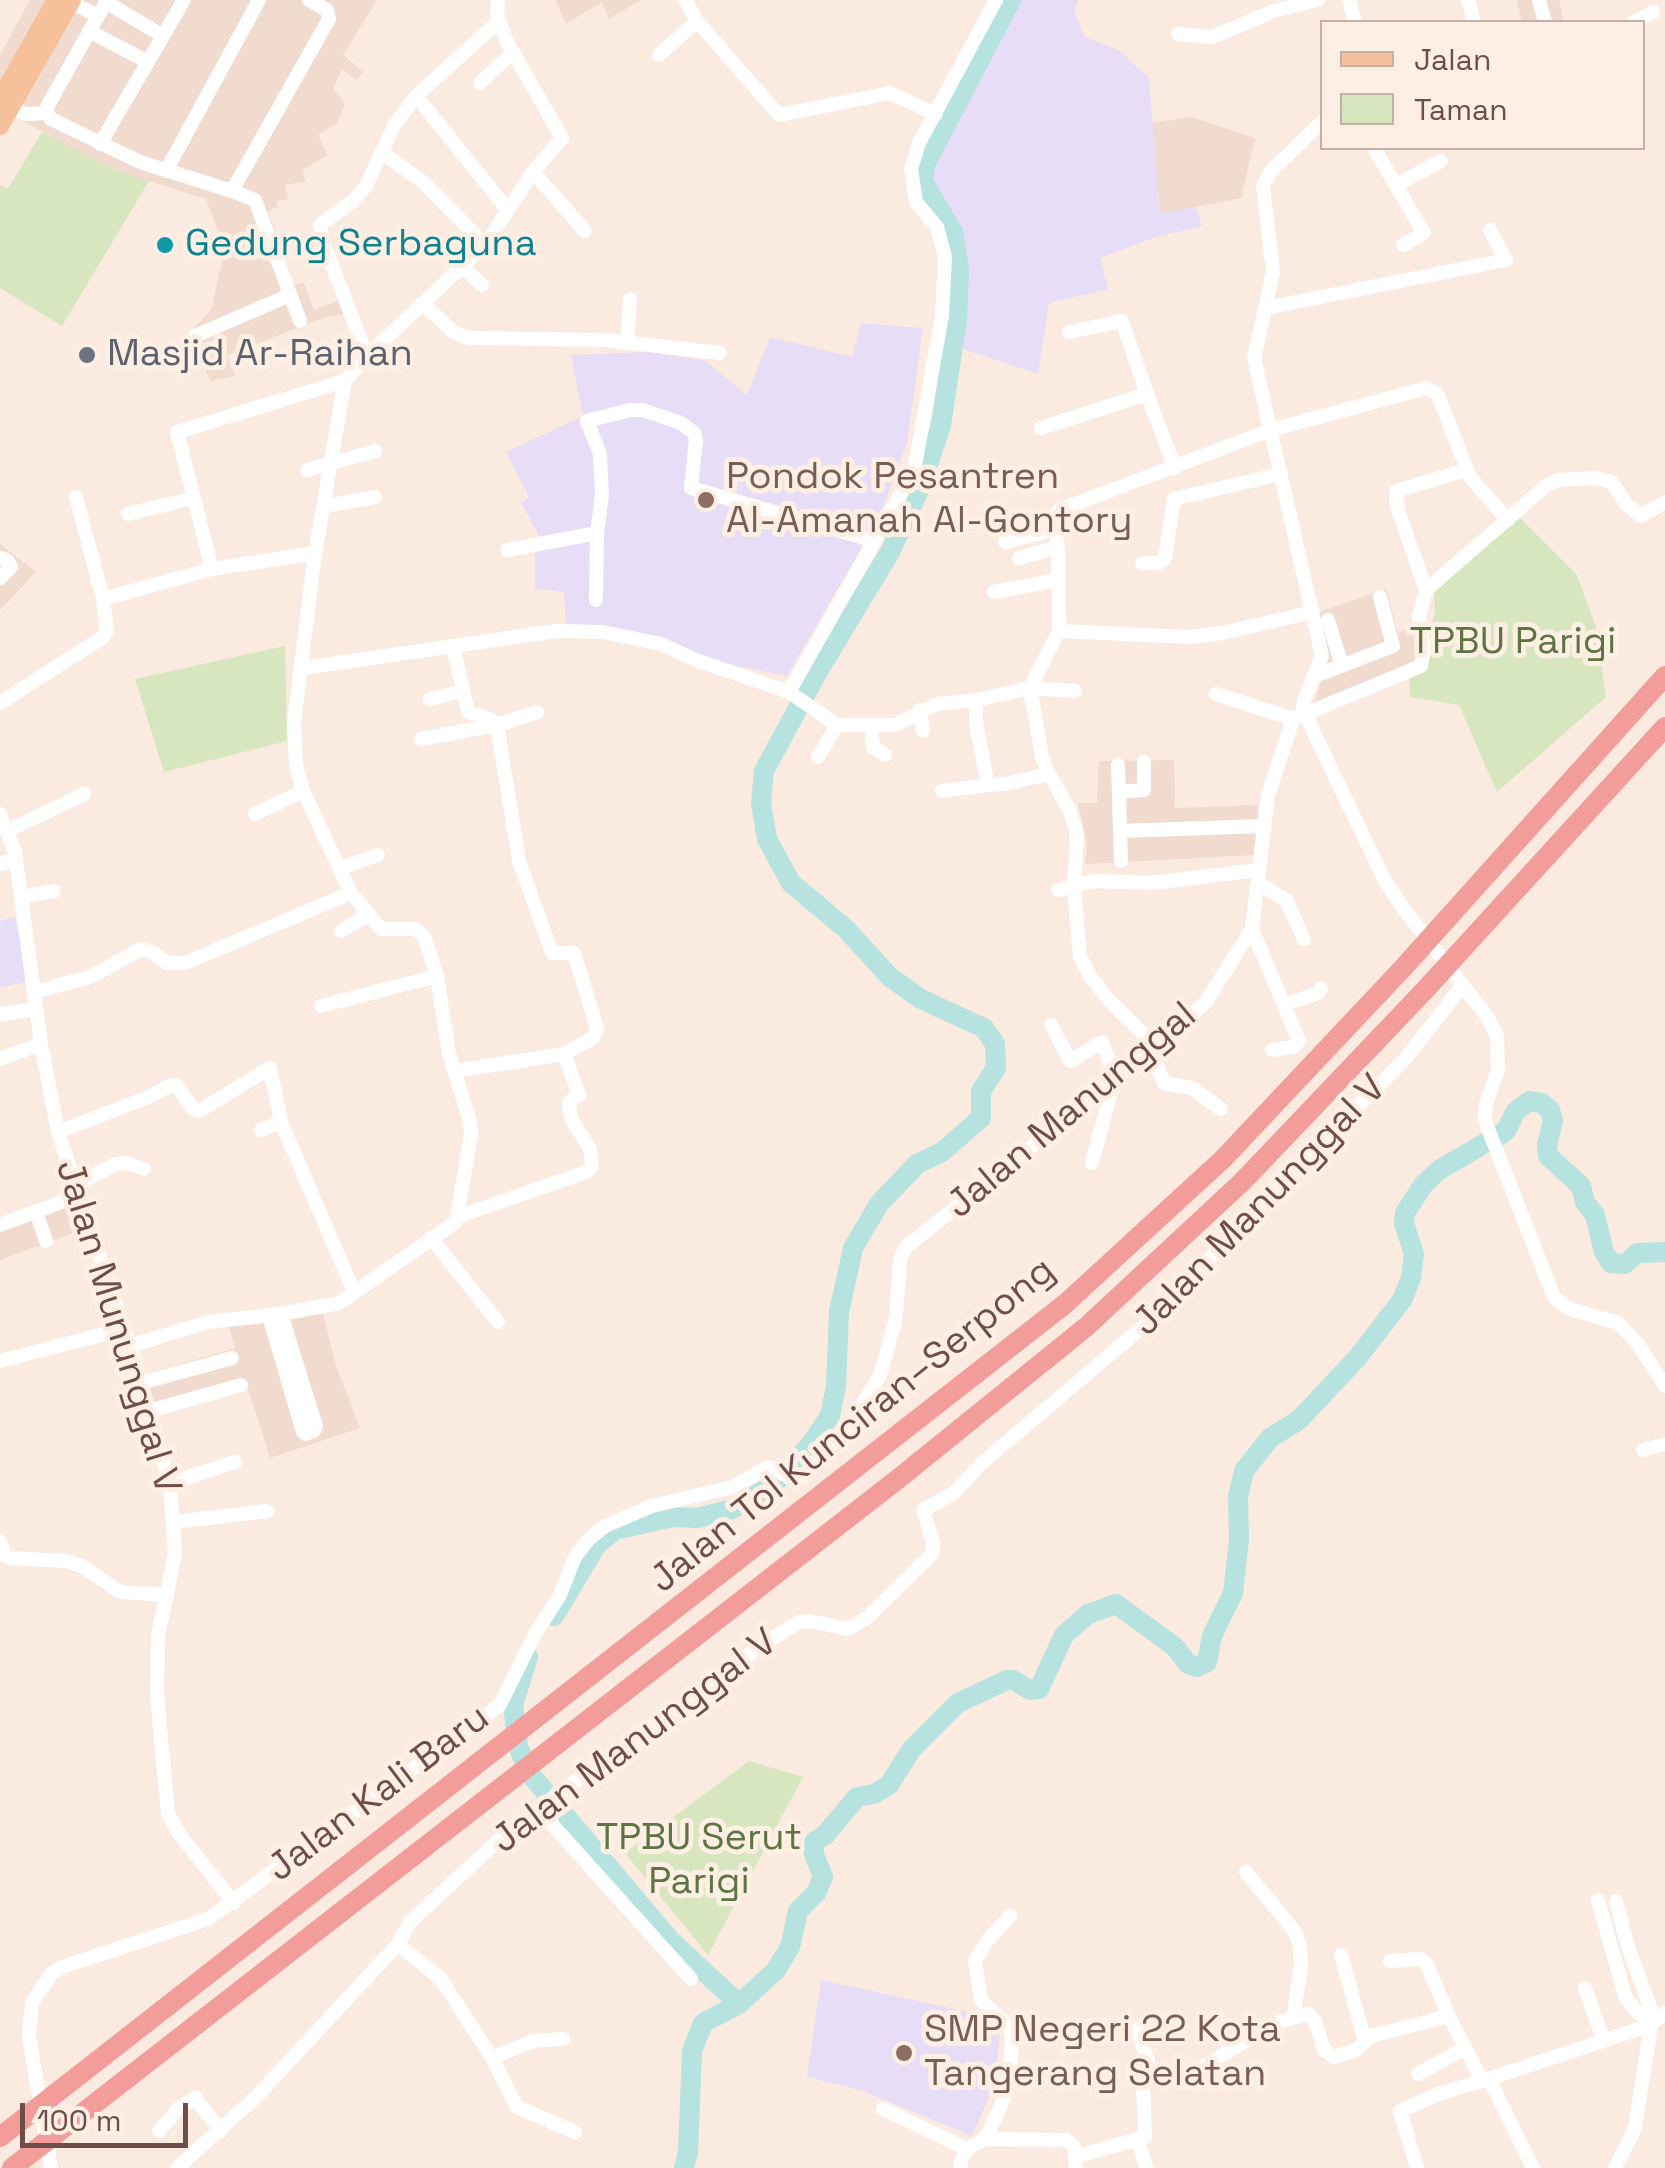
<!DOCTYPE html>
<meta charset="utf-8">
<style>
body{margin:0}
#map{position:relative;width:1665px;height:2168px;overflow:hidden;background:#faeadf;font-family:"Space Grotesk",sans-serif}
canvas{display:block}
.legend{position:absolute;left:1320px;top:20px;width:325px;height:130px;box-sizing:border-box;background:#feefe5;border:2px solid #c5afa7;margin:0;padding:12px 18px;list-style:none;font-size:30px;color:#6f4e49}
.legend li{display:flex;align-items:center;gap:20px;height:50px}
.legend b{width:50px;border:2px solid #c5afa7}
.scale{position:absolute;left:20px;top:2103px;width:168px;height:45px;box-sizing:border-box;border:5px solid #6f4e49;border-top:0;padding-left:12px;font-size:30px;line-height:35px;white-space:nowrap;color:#6f4e49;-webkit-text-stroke:8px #feefe5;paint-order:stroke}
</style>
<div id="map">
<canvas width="1665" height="2168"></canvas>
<ul class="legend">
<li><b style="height:12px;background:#f6c19a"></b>Jalan</li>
<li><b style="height:28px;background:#d7e6bf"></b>Taman</li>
</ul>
<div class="scale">100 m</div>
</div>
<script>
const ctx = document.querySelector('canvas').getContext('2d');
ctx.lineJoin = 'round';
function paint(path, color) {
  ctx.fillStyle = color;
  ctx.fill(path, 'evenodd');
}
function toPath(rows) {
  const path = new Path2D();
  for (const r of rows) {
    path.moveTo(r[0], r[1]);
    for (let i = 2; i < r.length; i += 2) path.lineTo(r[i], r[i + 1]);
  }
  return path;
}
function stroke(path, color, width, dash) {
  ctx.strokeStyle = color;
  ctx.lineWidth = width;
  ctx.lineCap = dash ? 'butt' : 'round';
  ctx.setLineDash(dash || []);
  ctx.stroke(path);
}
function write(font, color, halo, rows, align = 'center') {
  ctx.font = font + ' "Space Grotesk",sans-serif';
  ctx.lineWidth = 10;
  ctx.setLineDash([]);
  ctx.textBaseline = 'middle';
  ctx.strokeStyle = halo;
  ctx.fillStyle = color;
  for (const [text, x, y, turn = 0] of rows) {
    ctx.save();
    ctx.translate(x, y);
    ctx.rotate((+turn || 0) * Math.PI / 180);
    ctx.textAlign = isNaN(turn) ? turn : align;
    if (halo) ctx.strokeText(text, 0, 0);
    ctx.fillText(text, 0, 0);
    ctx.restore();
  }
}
paint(toPath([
 [30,0,377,0,343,55,363,72,356,80,342,69,333,88,345,103,338,122,318,135,327,155,303,170,305,182,285,185,288,199,276,201,278,207,268,211,293,284,304,283,314,310,340,300,345,314,326,317,227,355,235,376,211,381,187,335,211,310,225,249,206,199,117,171,71,149,16,116,0,138,0,55],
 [556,0,641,0,609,19,602,2,566,24],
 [1517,0,1559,0,1564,22,1522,22],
 [1192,117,1255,138,1241,198,1160,214,1152,123],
 [0,544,36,572,0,610],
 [1386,589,1398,633,1415,626,1419,646,1416,666,1314,704,1328,661,1319,612],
 [1174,760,1175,808,1258,805,1254,855,1085,864,1087,844,1078,803,1097,803,1099,761],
 [71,1193,84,1229,0,1260,0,1218],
 [322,1310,336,1366,360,1428,270,1458,245,1379,155,1406,144,1375,235,1348,229,1326]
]), '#f1dace');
paint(toPath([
 [1015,0,1078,0,1074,11,1085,37,1120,51,1149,78,1160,213,1196,207,1202,226,1153,238,1100,258,1108,289,1049,303,1038,374,946,343,966,264,961,245,924,181,936,145,956,123],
 [861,323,923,328,907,443,879,517,787,676,697,658,664,642,566,623,564,592,535,589,535,546,542,541,521,503,529,497,506,452,583,416,571,355,648,352,704,360,747,395,770,337,852,357],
 [15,917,30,981,0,988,0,921],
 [821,1980,973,2013,1000,2028,995,2083,972,2136,863,2091,807,2077]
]), '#e7ddf6');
paint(toPath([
 [42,132,117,171,149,181,62,326,0,288,0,185,8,189],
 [1520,518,1577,575,1596,627,1606,697,1497,792,1459,705,1410,697,1409,673,1423,664,1435,612,1434,588],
 [285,646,287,741,164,772,135,679],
 [749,1761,803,1777,708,1955,625,1853]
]), '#d7e6bf');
stroke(toPath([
 [554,1616,597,1544,615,1530,672,1517,698,1518,732,1509,772,1486,811,1444,830,1416,836,1386,839,1312,853,1248,879,1204,917,1164,942,1152,981,1118,981,1091,996,1068,995,1044,984,1028,921,999,890,977,846,929,791,883,767,839,761,803,764,771,817,673,890,552,921,486,941,425,957,319,959,269,953,232,923,182,925,165,1011,0],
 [528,1657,513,1705,518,1747,531,1775,670,1940,739,2004,703,2023,692,2051,688,2152,684,2168],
 [739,2004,776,1970,790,1947,798,1911,816,1893,823,1877,813,1851,815,1841,825,1835,857,1797,874,1794,889,1785,911,1750,958,1703,1007,1680,1013,1680,1030,1690,1039,1689,1064,1635,1088,1614,1116,1604,1175,1647,1188,1664,1197,1667,1207,1662,1212,1636,1233,1593,1239,1540,1238,1497,1244,1471,1270,1438,1299,1420,1358,1357,1402,1300,1411,1278,1414,1254,1404,1223,1405,1213,1423,1185,1439,1170,1506,1131,1515,1112,1529,1101,1542,1103,1550,1110,1553,1121,1547,1145,1548,1156,1581,1186,1585,1202,1595,1215,1604,1252,1611,1263,1625,1264,1637,1253,1665,1252]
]), '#b6e2df', 20);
stroke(toPath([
 [685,0,697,21,779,115,890,93,936,114],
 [1349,0,1355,22],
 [1468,0,1474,22],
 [1539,0,1545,22],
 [71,2,98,16],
 [106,2,163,36],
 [1634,22,1653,12],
 [89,31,148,62],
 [1178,34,1212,37,1274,11,1318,0],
 [659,55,697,21],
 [480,83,512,53],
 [416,96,507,209],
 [12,108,26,114,47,113,51,119,140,162,232,191,329,19,327,10,309,0],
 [47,113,47,107,107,0],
 [1322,122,1271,171,1263,186,1273,272,1254,358,1322,656,1304,701,1303,710,1384,879,1403,908,1488,1018,1497,1036,1498,1070,1486,1104,1485,1121,1554,1297,1567,1308,1618,1323,1638,1344,1665,1386],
 [100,144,184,0],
 [1374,148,1424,233,1403,245],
 [381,152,423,182,485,245],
 [166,171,259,0],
 [533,172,585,231],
 [1398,184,1441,161],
 [232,191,255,200,300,321],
 [461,265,482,285],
 [422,303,455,333,469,338,604,340,720,353],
 [1266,308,1506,260,1490,230],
 [1069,332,1122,321,1147,394],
 [195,336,290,295],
 [627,343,630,299],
 [367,356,323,242,320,225,353,201,366,186,395,124,416,96,499,21],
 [1041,428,1147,394,1175,468],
 [307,470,375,451],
 [324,506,375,497],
 [128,514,193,498],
 [1005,542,1055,529],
 [507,550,597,533,602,495,600,454,587,421,630,410,643,410,681,423,694,433,696,440,691,488,875,541],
 [0,558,7,560,11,567,0,578],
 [1019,558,1058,547],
 [1142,563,1158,563,1165,558,1174,499,1281,474],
 [212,569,177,432,345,381],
 [1426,590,1547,485,1558,480,1595,478,1612,482,1626,504,1641,516,1665,502],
 [994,592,1057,580],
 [103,599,212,569,315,553],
 [596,600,597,533],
 [1328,620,1342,666],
 [1059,631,1058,547,1054,518,1059,510,1271,430,1426,388,1437,393,1470,477,1508,520],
 [453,646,468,712,490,719,497,725,519,861,552,953,574,953,597,1028,593,1038,564,1054,454,1071],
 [303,668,556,631,603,632,661,644,696,660,789,692,837,725,895,725,937,704,976,700,1030,688,1059,631,1189,637,1222,633,1313,612],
 [1315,676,1393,646,1380,597],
 [789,692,914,471,942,316,945,257,937,227,916,202,911,169,919,143,996,0],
 [1216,694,1293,719],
 [430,699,462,691],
 [976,700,976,724,988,785,1005,784,1049,774,1070,811,1077,835,1074,886,1080,956,1090,976,1107,998,1156,1046],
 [0,703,103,637,107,630,103,599,76,497],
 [920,710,923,731],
 [871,726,873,747,885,755],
 [421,739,497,725,537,712],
 [818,757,837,725],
 [1118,765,1121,861],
 [1049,774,1042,757,1030,688,1075,691],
 [942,791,988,785],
 [1119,792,1144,790,1144,762],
 [0,814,15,852,41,1044,58,1132,130,1346,170,1483,175,1554,158,1636,157,1695,168,1814,180,1835,234,1903],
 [255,814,303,791],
 [7,831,84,794],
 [1120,831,1264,826],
 [0,864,16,859],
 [341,868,378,855],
 [1258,883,1286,900,1304,939],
 [1058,890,1093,881,1151,883,1259,870],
 [23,897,54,891],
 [1252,929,1299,1041,1293,1047,1272,1050],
 [341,931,368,915],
 [34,992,90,977,141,949,152,952,167,963,185,963,351,893],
 [1287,1004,1318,993,1321,989],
 [321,1006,437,976],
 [0,1014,36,1009],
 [1051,1025,1070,1061,1102,1042,1116,1078],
 [1151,1051,1164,1083,1192,1088,1221,1109],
 [0,1059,41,1044],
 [261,1130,281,1122],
 [58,1132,146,1098,171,1085,177,1086,193,1109,199,1111,270,1068,281,1122,354,1292],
 [1092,1163,1114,1080],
 [74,1186,116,1164,127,1163,144,1169],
 [36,1212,46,1241],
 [457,1217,589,1171,592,1166,590,1149,572,1120,569,1107,569,1102,579,1095,564,1054],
 [0,1225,78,1196],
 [431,1238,498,1322],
 [269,1316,303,1432,306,1434,314,1431,316,1426,281,1314],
 [130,1346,208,1322,281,1314,339,1303,456,1222,471,1136,470,1122,449,1053,437,976,424,936,415,929,381,929,351,893,303,791,296,765,294,723,315,553,345,381,367,356,485,245,533,172,562,138,506,40,497,13,498,0],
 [0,1361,124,1329],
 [141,1383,232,1358],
 [149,1411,241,1385],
 [1643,1450,1665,1444],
 [170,1483,235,1462],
 [174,1522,267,1511],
 [0,1541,5,1556,11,1558,67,1561,82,1566,120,1592,167,1595],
 [513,1827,521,1833,543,1821,549,1821,691,1979],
 [1246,1872,1295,1932,1300,1946,1301,1965,1293,2018],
 [1598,1900,1625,1996,1636,2011,1653,2022],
 [1616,1901,1628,1947,1655,2020],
 [398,1944,441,1979,492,2058,517,2107,575,2132],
 [1341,1955,1365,2041],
 [1390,1961,1420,1959,1426,1963,1449,2016],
 [1585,1988,1603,2039],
 [1090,2025,1137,2029,1152,2073],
 [492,2058,533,2041,563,2039],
 [1152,2073,1175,2075,1182,2083,1187,2082,1201,2068,1257,2034,1282,2021,1309,2014,1315,2021,1324,2050,1334,2057,1356,2050,1371,2036,1449,2016,1482,2081,1651,2025],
 [1418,2074,1465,2048],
 [1489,2079,1533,2168],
 [883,2109,967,2149],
 [159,2131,178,2109,195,2098,221,2131],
 [985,2139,1001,2106,1009,2080,1012,2038,1010,2028,981,2000,975,1961,987,1941,1010,1916],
 [1137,2140,1147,2168],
 [1075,2157,1145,2137,1143,2081,1152,2073],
 [51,2168,29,2036,32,2002,52,1973,62,1967,208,1919,500,1705,534,1636,560,1595,575,1557,589,1539,605,1526,652,1506,732,1487,769,1467,790,1478,803,1476,845,1430,880,1376,896,1317,900,1260,905,1248,1151,1051,1205,1003,1252,929,1268,795,1293,719,1421,666,1424,650,1419,616,1426,590,1397,507,1396,491,1466,470],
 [177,2168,256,2097,398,1944,410,1922,513,1827,758,1648,799,1622,810,1621,848,1629,868,1617,933,1553,933,1542,923,1510,954,1493,982,1463,1166,1307,1241,1224,1407,1057,1462,986],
 [961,2168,960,2163,967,2149,985,2139,1066,2140,1074,2146,1076,2168],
 [1417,2168,1400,2111,1441,2093,1482,2081],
 [1615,2168,1635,2128,1651,2025,1665,2013]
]), '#fff', 14);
stroke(toPath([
 [0,99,56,0],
 [0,126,72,0]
]), '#f6c19a', 18);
stroke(toPath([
 [0,2137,1065,1304,1223,1159,1403,968,1665,676],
 [12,2168,898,1479,1086,1327,1243,1181,1424,991,1665,727]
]), '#f29d99', 20);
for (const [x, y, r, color] of [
 [165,245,10,"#0f9aa8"],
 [87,355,10,"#6b7280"],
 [706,500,10,"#8d6e63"],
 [904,2053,10,"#8d6e63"]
]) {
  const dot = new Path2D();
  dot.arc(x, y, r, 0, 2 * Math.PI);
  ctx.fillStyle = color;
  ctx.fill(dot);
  stroke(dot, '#feefe5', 4);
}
write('38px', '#0d838f', '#feefe5', [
 ["Gedung Serbaguna",185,245]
], 'left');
write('38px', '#5b616d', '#feefe5', [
 ["Masjid Ar-Raihan",107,355]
], 'left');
write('38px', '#785e54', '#feefe5', [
 ["Pondok Pesantren",726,478],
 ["Al-Amanah Al-Gontory",726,522],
 ["SMP Negeri 22 Kota",924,2031],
 ["Tangerang Selatan",924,2075]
], 'left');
write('38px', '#5c7542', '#feefe5', [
 ["TPBU Parigi",1513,643],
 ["TPBU Serut",699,1839],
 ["Parigi",699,1883]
]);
write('38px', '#6f4e49', '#feefe5', [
 ["Jalan Manunggal",1072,1111,-40],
 ["Jalan Manunggal V",1260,1206,-46],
 ["Jalan Mununggal V",117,1327,73],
 ["Jalan Tol Kunciran–Serpong",853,1426,-39],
 ["Jalan Manunggal V",635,1742,-37],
 ["Jalan Kali Baru",379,1794,-37]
]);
</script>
